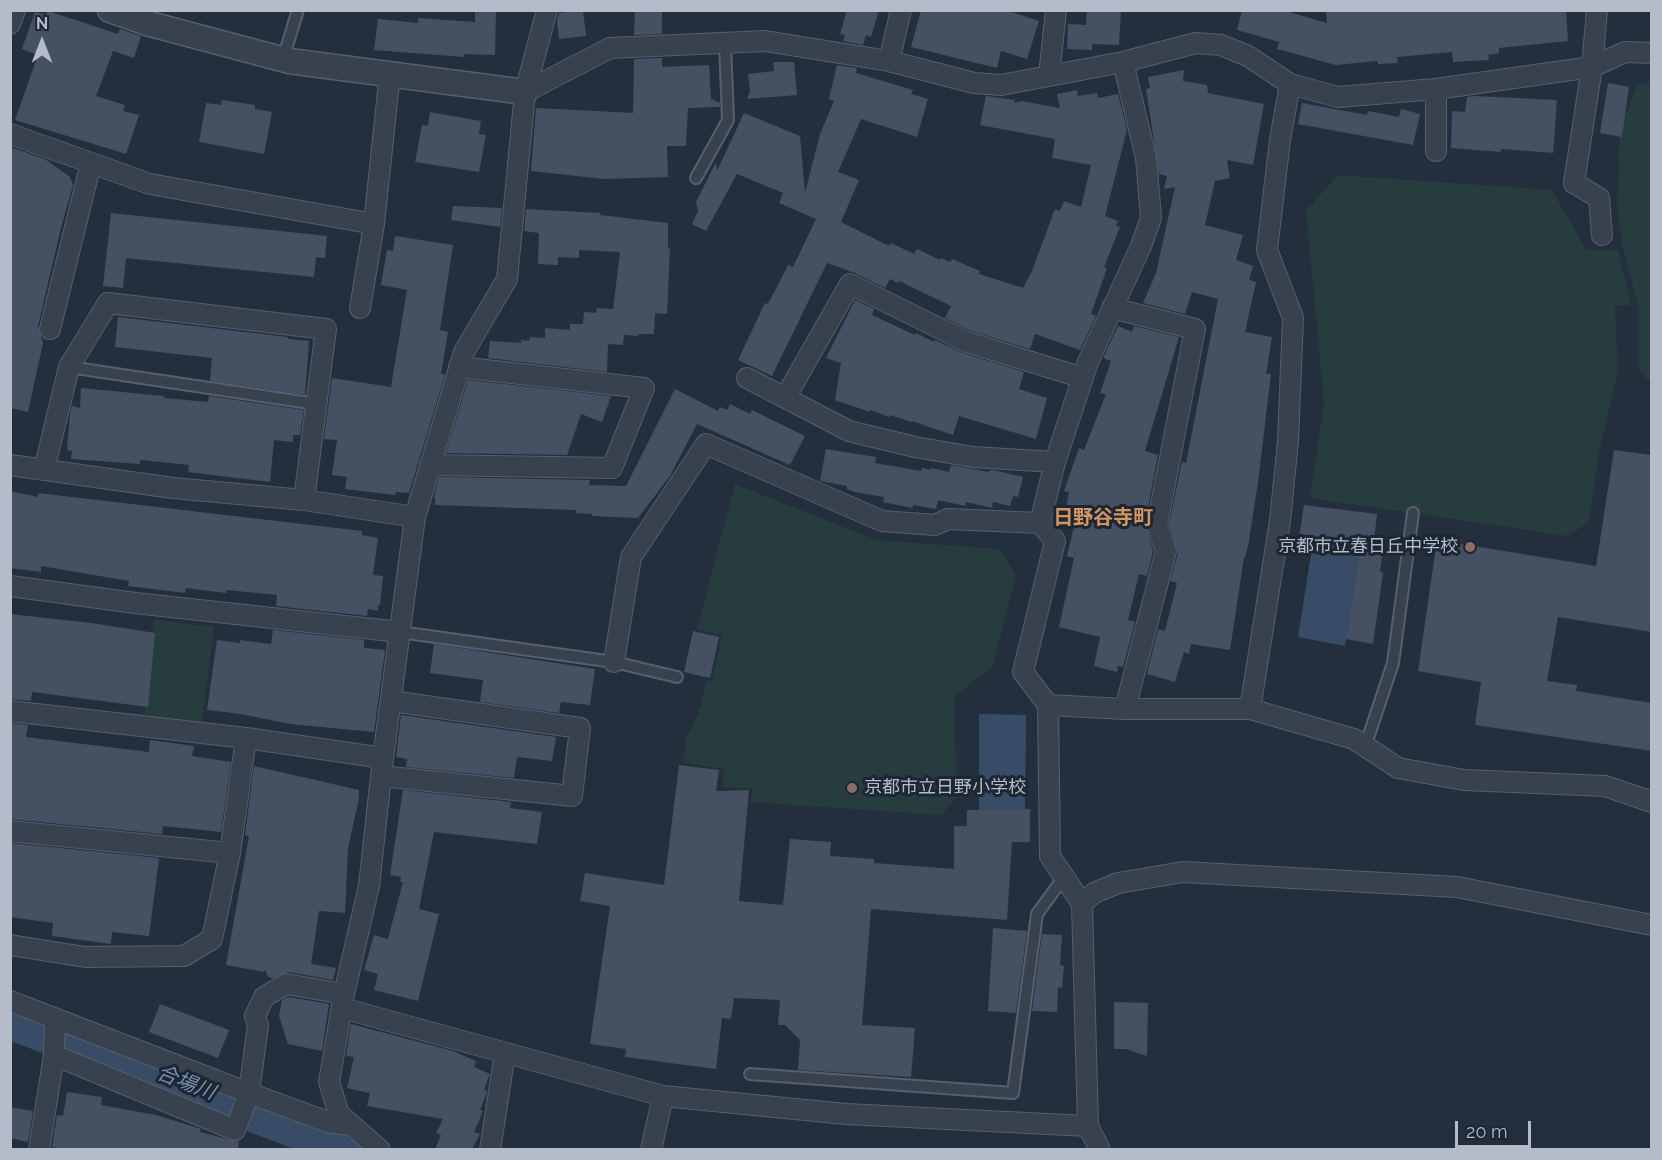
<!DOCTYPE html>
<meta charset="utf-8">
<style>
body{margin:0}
#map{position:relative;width:1662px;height:1160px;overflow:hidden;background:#242f3e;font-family:Raleway,sans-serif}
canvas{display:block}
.frame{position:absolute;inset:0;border:12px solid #b4bcc9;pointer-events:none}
.north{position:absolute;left:12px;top:12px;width:60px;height:60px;-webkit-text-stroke:4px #1d2633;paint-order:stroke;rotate:0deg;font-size:16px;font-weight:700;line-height:24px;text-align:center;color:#b4bcc9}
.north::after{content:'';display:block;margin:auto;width:21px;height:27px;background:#b4bcc9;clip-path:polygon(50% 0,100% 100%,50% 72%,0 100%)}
.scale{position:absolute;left:1455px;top:1121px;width:76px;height:27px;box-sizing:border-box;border:3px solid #b4bcc9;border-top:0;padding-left:8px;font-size:18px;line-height:21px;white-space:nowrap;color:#b4bcc9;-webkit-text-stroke:4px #1d2633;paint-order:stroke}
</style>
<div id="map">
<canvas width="1662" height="1160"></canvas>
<div class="frame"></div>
<div class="north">N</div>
<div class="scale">20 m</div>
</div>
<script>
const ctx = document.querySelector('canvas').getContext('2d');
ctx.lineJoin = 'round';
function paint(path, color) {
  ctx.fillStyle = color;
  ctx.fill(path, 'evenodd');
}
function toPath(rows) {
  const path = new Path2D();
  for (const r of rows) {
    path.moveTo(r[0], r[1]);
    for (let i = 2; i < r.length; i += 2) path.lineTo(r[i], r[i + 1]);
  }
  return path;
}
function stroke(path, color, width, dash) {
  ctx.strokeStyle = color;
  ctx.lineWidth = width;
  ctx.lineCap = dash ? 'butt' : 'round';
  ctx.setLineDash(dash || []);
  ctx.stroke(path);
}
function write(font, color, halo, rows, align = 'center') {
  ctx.font = font + ' Raleway,"Noto Sans JP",sans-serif';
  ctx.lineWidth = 6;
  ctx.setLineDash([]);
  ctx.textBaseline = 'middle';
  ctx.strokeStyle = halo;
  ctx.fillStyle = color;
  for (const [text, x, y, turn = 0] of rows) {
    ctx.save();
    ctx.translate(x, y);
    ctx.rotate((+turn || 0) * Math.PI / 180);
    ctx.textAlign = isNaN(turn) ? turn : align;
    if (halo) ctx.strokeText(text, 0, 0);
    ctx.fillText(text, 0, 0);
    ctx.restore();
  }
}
paint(toPath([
 [1651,81,1651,383,1639,370,1638,306,1622,243,1617,201,1620,130,1637,85],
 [1338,175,1552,190,1586,250,1618,250,1631,305,1615,306,1618,372,1599,452,1589,522,1568,536,1310,498,1324,403,1306,211],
 [735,484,876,540,999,549,1016,575,993,666,955,697,956,798,941,815,751,802,752,789,722,787,725,769,683,763,687,736,701,707,706,681,712,681,722,635,697,629],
 [154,620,214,627,202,722,144,715]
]), '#263c3f');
paint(toPath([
 [1313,541,1360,548,1345,646,1298,637],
 [979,714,1026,715,1025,809,979,810]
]), '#394c67');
stroke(toPath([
 [10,1016,361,1150]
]), '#394c67', 46);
paint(toPath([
 [475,10,496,10,495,55,464,54,464,57,374,50,378,19,418,23,418,18,475,22],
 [583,10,586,36,559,39,557,20,559,13],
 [635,10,662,10,662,34,634,35],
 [847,10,879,10,871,37,866,35,863,45,843,41,845,35,840,34],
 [921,10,1005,10,1039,21,1027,59,1001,51,997,68,911,47],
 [1087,10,1121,10,1119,45,1092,44,1092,50,1067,49,1068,24,1086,25],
 [1242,10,1282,10,1327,23,1326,10,1566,10,1568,41,1499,48,1499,53,1488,55,1489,60,1453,62,1452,52,1397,57,1398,63,1378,64,1377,61,1336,65,1277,49,1279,42,1237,30],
 [48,11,118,34,120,29,141,36,134,58,113,51,96,96,125,105,123,111,139,115,126,154,15,120,38,55,22,49,35,12,46,15],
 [662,58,662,67,709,65,711,99,720,103,720,107,688,108,686,146,667,146,668,177,604,179,531,171,536,108,633,113,634,59],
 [773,62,794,62,797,95,747,99,750,92,748,74,774,71],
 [837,65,857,68,856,73,913,90,911,94,928,99,917,137,861,119,838,172,859,180,841,222,889,246,891,243,914,254,917,249,940,260,941,258,950,262,952,259,980,271,979,274,1023,288,1032,271,1055,209,1060,211,1064,201,1081,207,1091,165,1052,158,1055,139,980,125,986,96,1015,100,1014,103,1022,101,1060,108,1057,94,1077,90,1078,96,1097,93,1098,98,1118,94,1127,130,1105,216,1118,221,1116,226,1120,227,1104,267,1107,268,1091,314,1096,316,1080,350,1035,334,1030,349,971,331,945,318,951,306,899,281,898,283,890,279,885,288,855,273,827,263,772,376,738,360,765,303,768,304,788,265,793,267,816,219,779,203,783,193,737,174,706,231,692,224,698,211,696,202,716,162,717,171,744,113,800,136,805,193,820,134,834,101,829,99],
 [1184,70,1183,81,1207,85,1208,93,1264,104,1253,165,1227,160,1230,178,1215,181,1205,225,1243,235,1236,260,1253,266,1249,280,1256,282,1245,332,1272,337,1266,374,1271,374,1258,482,1249,541,1245,558,1244,557,1230,650,1191,644,1189,654,1184,652,1175,682,1147,674,1158,629,1165,631,1177,583,1170,581,1178,553,1169,524,1182,462,1186,463,1218,299,1192,292,1185,314,1143,303,1156,273,1175,187,1164,189,1167,176,1159,174,1146,89,1150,88,1148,77],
 [1608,83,1629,87,1622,137,1600,133],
 [1474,96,1557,100,1553,153,1501,149,1501,152,1451,148,1452,111,1465,112,1467,97],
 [222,100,255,105,255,109,272,112,264,154,199,142,206,103,221,105],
 [1302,103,1367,115,1368,111,1399,117,1401,109,1420,114,1413,145,1298,124],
 [430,112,481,121,479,134,486,135,479,172,415,162,422,125,428,126],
 [10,147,45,159,70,177,73,185,61,228,38,326,43,343,28,412,10,408],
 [453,206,502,208,500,227,451,220],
 [526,209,600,213,600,215,668,223,668,250,670,247,667,314,655,313,654,334,638,334,638,336,624,335,623,345,608,344,607,372,488,358,490,341,521,343,521,340,529,341,530,337,545,338,545,328,570,330,570,324,583,324,584,312,596,313,597,308,613,309,620,252,579,250,579,258,558,257,558,265,538,264,539,233,524,231],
 [111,213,327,236,325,258,316,257,314,277,126,258,123,288,103,286],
 [395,236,453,245,440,330,448,332,441,374,445,375,409,493,396,492,395,495,345,489,347,477,332,475,337,440,324,439,332,378,391,387,407,290,381,285,387,250,393,251],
 [855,300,874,309,872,315,915,335,916,333,934,342,935,340,963,353,1024,372,1019,389,1047,398,1036,439,959,416,953,435,912,421,911,422,890,415,889,417,871,410,870,412,835,400,841,363,826,358],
 [118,317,288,337,288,339,309,341,305,395,210,381,212,358,115,347],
 [1118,326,1132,332,1134,326,1179,337,1145,451,1158,455,1145,523,1153,551,1147,576,1139,574,1128,620,1135,622,1123,667,1118,666,1117,672,1094,666,1100,637,1059,627,1074,558,1067,556,1074,526,1070,525,1073,511,1066,509,1069,492,1064,491,1079,448,1084,450,1106,394,1100,393,1111,361,1103,358],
 [468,380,611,396,602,422,581,414,567,455,446,453],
 [81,388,164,396,164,398,208,402,209,396,304,410,300,435,293,435,293,442,274,440,270,482,188,472,189,465,140,460,140,464,71,459,72,451,67,450,70,414,72,406,80,408],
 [675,389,718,411,720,407,727,410,730,404,750,414,752,410,805,436,790,465,697,424,670,476,638,518,592,516,592,514,576,513,576,510,435,505,435,497,434,497,439,477,590,480,589,485,626,486],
 [826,449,876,457,875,463,921,471,922,468,930,470,931,468,949,472,951,465,989,472,989,470,993,470,1023,477,1018,497,1013,496,1010,506,993,502,992,508,966,502,965,506,938,500,936,509,913,505,913,508,883,502,884,497,855,492,847,489,847,486,820,481],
 [1614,450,1652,455,1652,632,1558,617,1547,681,1577,685,1576,691,1652,703,1652,751,1475,725,1481,682,1418,671,1437,540,1596,566],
 [10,491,38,497,38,493,362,531,362,535,378,538,373,575,383,576,380,605,378,605,378,611,368,609,367,616,276,606,277,595,227,590,226,593,186,588,185,593,128,586,129,581,41,566,41,572,10,568],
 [1304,505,1377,514,1373,549,1383,550,1380,572,1383,573,1373,644,1346,639,1360,548,1299,538],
 [10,614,91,623,155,633,148,707,40,693,32,692,31,701,10,699],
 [273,630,364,640,364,648,385,650,374,732,290,724,241,714,207,710,217,640,240,643,240,640,271,644],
 [693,631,719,637,710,678,684,672],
 [434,644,595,669,590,705,561,702,559,713,480,702,483,680,430,673],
 [401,715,556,737,552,761,517,757,514,778,406,767,407,759,396,757],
 [10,723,28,725,26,737,149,752,150,740,194,746,192,756,231,762,221,832,163,826,162,834,10,819],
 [679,765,719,770,716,791,749,790,739,901,783,905,790,839,831,842,830,856,874,859,874,863,954,869,954,826,967,826,967,810,1030,809,1030,842,1012,842,1007,920,871,909,862,1025,915,1028,911,1077,798,1070,800,1040,785,1025,778,1025,780,1000,734,998,731,1019,722,1018,716,1069,625,1057,626,1049,590,1044,610,906,580,901,585,873,664,885],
 [254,766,359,790,359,798,348,848,345,913,319,911,311,964,336,968,333,980,288,972,273,978,268,977,265,969,264,972,226,965,249,836,245,835],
 [403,790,511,802,510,808,542,812,537,844,434,832,419,909,439,914,418,1001,374,990,378,974,364,970,374,935,388,939,403,882,400,882,401,877,390,875],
 [10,843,159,858,149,936,112,932,111,944,52,936,53,923,10,917],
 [993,928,1027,931,1016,1013,988,1011],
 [1042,934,1062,935,1060,965,1064,966,1062,988,1058,987,1057,1012,1032,1011],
 [288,997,329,1004,322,1051,288,1044,279,1016,282,1000],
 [1114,1002,1148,1003,1147,1056,1126,1049,1114,1049],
 [160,1004,229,1030,218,1058,149,1032],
 [351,1024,453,1051,476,1061,474,1067,490,1074,484,1090,487,1091,486,1095,480,1110,483,1111,474,1132,480,1134,472,1149,435,1149,441,1135,436,1133,443,1119,367,1106,370,1093,347,1088,354,1057,346,1056],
 [67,1092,102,1097,101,1105,156,1115,201,1129,200,1132,239,1142,238,1149,62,1149,52,1147,57,1115,63,1116],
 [10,1107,33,1111,28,1142,10,1138]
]), '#455162');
const service = toPath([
 [283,59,298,10],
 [696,178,728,120,725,43],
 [69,367,316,404],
 [400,632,614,662,677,677],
 [1365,747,1393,663,1413,513],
 [750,1074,1013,1093,1037,914,1064,877]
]);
const minor = toPath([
 [1597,10,1592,67,1574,183,1599,198,1602,235],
 [10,24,15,10],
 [889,61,901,10],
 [1049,76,1056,10],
 [1436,89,1436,151],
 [525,92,610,48,765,41,889,61,974,83,1001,85,1123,62,1196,43,1221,45,1248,56,1290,84,1338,97,1436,89,1592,67,1625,52,1652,53],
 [10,134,150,184,374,224,390,73],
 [360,308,374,224],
 [1112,308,1195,329,1157,525,1166,551,1125,709],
 [50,329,91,163],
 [747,378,849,431,915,447,973,457,1055,462],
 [785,398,850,284,967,342,1083,378],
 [10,465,173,488,304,500,415,517],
 [430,465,612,468,644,388,459,367],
 [44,470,69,367,108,303,326,329,304,500],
 [1040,523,1055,462,1088,362,1141,246,1151,218,1146,158,1123,62],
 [10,586,135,603,400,632],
 [1048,705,1125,709,1250,709,1354,739,1398,768,1464,780,1605,786,1652,802],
 [1250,709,1280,521,1288,441,1293,318,1267,250,1280,140,1290,84],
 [10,711,246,738,383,758],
 [381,776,572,796,580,728,391,701],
 [10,831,230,853],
 [1082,904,1094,893,1118,883,1183,872,1457,887,1652,925],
 [10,945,85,957,184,956,212,939,230,853,246,738],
 [10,1001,249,1093,328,1122,350,1125],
 [342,1008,663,1096,846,1114,1088,1126,1082,904,1050,856,1048,705,1023,672,1055,541,1040,523,948,519,935,525,882,521,706,444,631,557,614,662],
 [54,1055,55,1018],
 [1088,1126,1100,1150],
 [39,1150,54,1055,235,1130,249,1093,258,1025,255,1016,264,997,286,984,344,994],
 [380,1150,339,1114,329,1082,344,994,369,886,383,758,415,517,464,352,507,279,525,92,547,10],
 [490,1150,505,1053],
 [651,1150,663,1096]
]);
const tertiary = toPath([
 [110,10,150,24,289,61,525,92]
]);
stroke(service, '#565f6c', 14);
stroke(minor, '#565f6c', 22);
stroke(tertiary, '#565f6c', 27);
stroke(service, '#38414e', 10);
stroke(minor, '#38414e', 20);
stroke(tertiary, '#38414e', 24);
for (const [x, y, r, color] of [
 [1470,547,6,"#8d6e63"],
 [852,788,6,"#8d6e63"]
]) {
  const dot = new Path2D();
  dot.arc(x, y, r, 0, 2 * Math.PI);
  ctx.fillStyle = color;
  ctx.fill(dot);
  stroke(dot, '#1d2633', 2);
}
write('18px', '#b4bcc9', '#1d2633', [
 ["京都市立春日丘中学校",1458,547],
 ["京都市立日野小学校",864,788,"left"]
], 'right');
write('bold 20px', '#d59563', '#1d2633', [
 ["日野谷寺町",1103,518]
]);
write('italic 20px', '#7c92b1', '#1d2633', [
 ["合場川",186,1083,21]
]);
</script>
